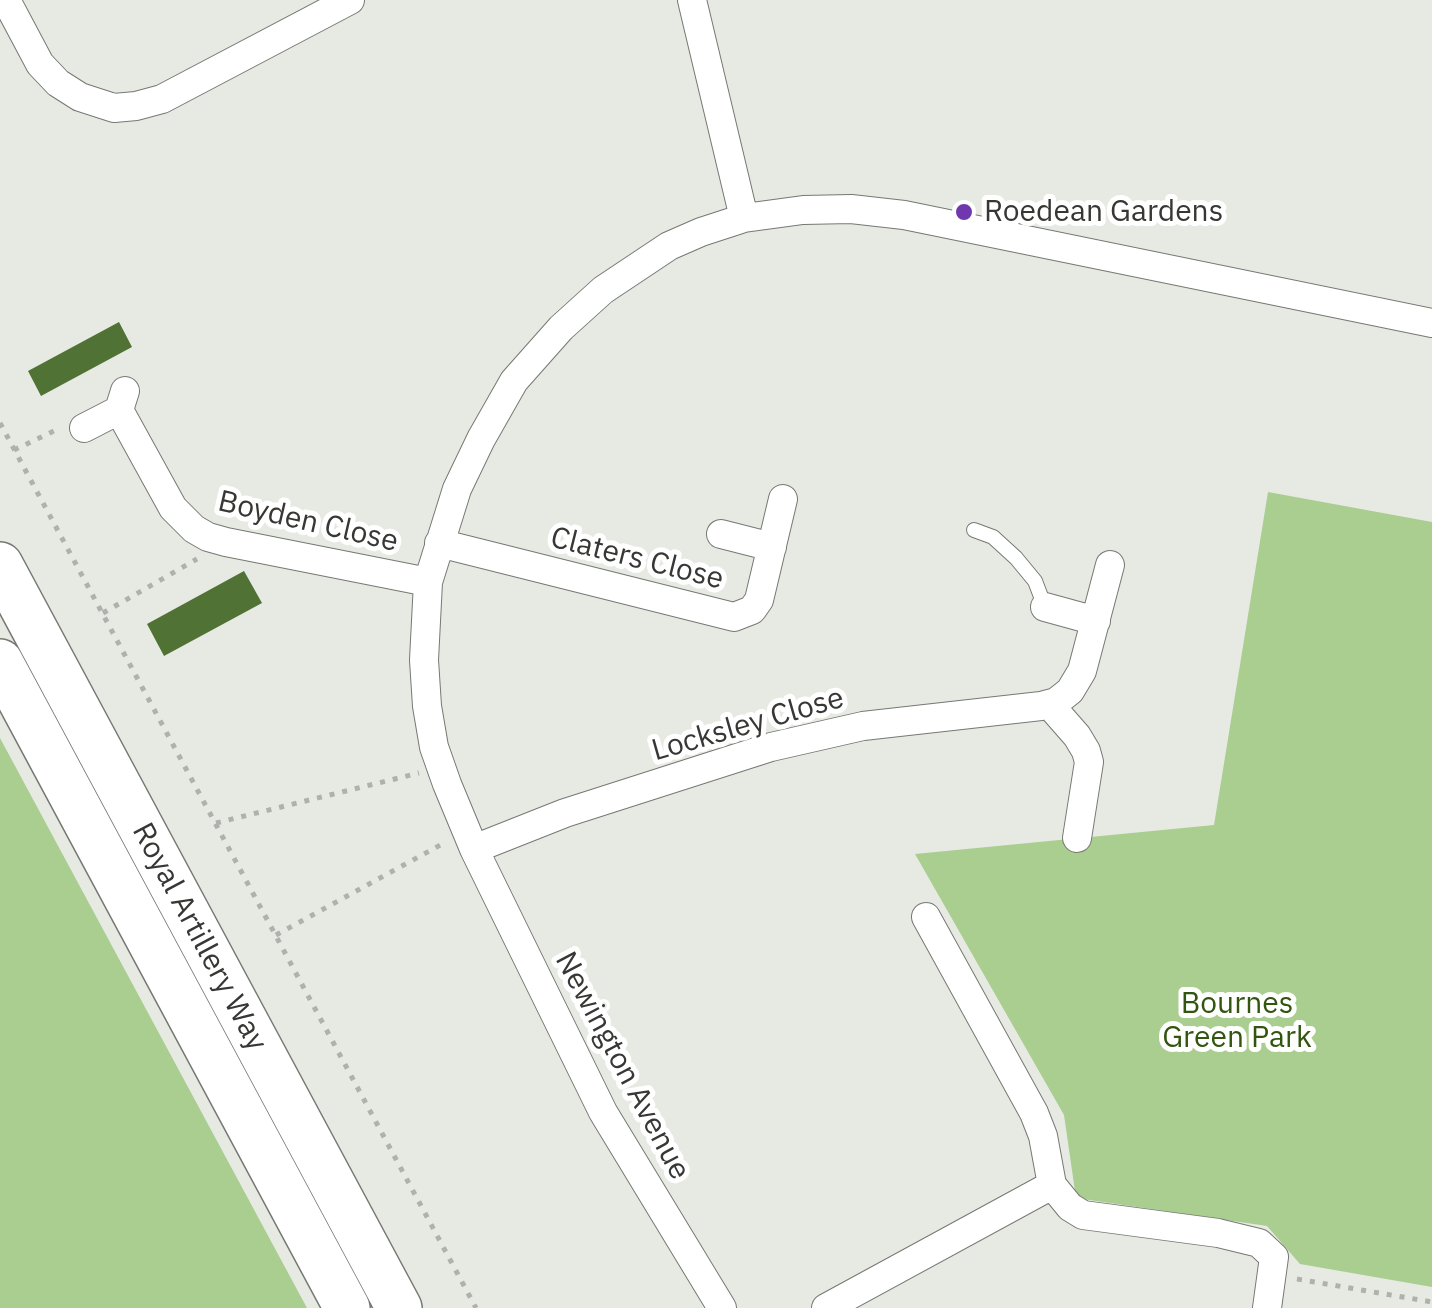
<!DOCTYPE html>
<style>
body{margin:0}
canvas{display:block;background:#e6eae3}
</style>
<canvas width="1432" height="1308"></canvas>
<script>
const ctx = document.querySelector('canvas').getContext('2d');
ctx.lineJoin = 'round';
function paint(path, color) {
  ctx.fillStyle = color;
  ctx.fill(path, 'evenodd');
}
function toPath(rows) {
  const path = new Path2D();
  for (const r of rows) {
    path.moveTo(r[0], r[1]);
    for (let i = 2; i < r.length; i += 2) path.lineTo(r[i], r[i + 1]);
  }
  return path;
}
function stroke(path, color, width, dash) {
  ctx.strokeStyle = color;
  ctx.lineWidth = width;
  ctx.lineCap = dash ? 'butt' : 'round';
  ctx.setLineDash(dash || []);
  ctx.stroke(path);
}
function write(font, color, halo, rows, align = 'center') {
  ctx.font = font + ' "IBM Plex Sans",sans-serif';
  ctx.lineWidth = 10;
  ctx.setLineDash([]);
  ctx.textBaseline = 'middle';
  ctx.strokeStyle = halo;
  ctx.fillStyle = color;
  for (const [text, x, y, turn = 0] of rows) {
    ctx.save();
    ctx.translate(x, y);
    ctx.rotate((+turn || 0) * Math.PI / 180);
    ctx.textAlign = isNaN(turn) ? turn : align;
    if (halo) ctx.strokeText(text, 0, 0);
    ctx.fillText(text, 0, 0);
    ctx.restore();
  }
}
paint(toPath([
 [1268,492,1432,522,1432,1287,1300,1264,1267,1226,1076,1198,1064,1115,915,854,1214,825],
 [0,738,307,1308,0,1308]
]), '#aace90');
paint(toPath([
 [119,322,132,347,41,396,28,371],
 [244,571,262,603,164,656,147,624]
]), '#507234');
const service = toPath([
 [974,530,993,537,1016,558,1035,581,1045,607]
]);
const minor = toPath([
 [6,0,40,64,58,83,80,97,114,108,136,106,162,99,350,0],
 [692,0,744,218],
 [119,410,173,508,194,529,208,537,226,542,428,582],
 [84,428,119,410,125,391],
 [721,534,772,547],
 [439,543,734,617,752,610,759,600,783,499],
 [1045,607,1096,621],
 [1049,704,1077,736,1086,751,1089,762,1077,838],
 [474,849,565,813,771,747,863,726,1041,706,1056,702,1070,691,1082,671,1110,565],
 [1052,1185,1070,1207,1083,1215,1218,1233,1259,1243,1274,1257,1267,1308],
 [722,1308,603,1112,474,849,447,784,434,747,427,706,424,660,428,582,457,489,481,439,514,381,561,328,603,290,669,246,701,232,744,218,803,210,851,209,904,215,1432,323],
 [826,1308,1052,1185,1043,1136,1034,1113,926,917]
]);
const primary = toPath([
 [0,565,399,1308],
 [0,662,347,1308]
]);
stroke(service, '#767973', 16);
stroke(minor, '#767973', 30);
stroke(primary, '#767973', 48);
stroke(toPath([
 [0,423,476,1308],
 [14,450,58,429],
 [103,613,197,559],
 [216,823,419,773],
 [276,935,444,843],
 [1297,1279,1432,1302]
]), '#afb2ac', 5, [5, 8]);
stroke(service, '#fff', 14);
stroke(minor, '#fff', 28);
stroke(primary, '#fff', 45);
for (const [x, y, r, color] of [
 [964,212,10,"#7038ae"]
]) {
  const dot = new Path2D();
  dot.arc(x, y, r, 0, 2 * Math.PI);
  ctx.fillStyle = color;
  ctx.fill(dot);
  stroke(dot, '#fff', 4);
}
write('30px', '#373836', '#fff', [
 ["Roedean Gardens",984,212]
], 'left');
write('30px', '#373836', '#fff', [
 ["Boyden Close",308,522,13],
 ["Claters Close",637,559,14],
 ["Locksley Close",748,725,-16],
 ["Royal Artillery Way",199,937,62],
 ["Newington Avenue",622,1066,62]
]);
write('30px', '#325510', '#fff', [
 ["Bournes",1237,1004],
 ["Green Park",1237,1038]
]);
</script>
